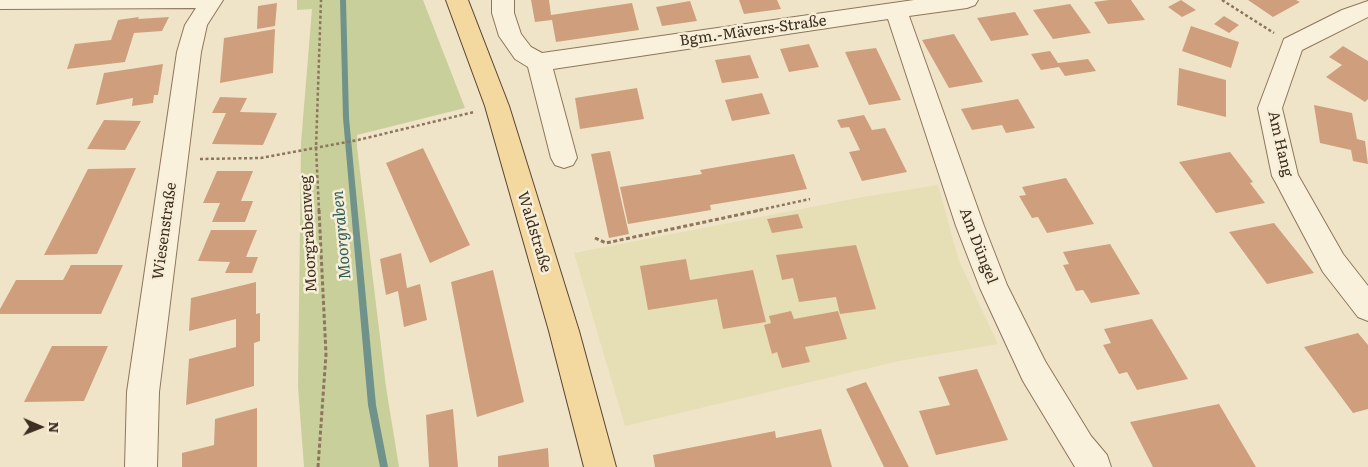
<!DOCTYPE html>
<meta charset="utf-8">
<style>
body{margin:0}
#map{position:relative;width:1368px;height:467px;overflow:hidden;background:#f0e4c8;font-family:Literata,serif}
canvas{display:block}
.north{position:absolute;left:15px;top:402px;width:50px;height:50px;-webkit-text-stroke:4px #f7eed8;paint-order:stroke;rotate:91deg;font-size:14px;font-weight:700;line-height:20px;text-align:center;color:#3d2e20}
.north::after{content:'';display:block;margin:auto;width:18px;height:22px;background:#3d2e20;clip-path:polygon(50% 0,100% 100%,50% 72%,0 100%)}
</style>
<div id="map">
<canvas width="1368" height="467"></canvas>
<div class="north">N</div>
</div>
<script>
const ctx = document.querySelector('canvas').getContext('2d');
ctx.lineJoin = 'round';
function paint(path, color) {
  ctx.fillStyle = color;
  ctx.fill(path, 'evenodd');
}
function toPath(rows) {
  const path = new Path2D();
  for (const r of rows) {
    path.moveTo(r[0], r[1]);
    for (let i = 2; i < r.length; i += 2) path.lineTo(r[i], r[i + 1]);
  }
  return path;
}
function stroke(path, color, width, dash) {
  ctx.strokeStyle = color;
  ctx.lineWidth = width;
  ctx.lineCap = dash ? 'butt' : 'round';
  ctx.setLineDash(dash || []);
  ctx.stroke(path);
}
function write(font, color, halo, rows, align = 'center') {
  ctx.font = font + ' Literata,serif';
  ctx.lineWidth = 5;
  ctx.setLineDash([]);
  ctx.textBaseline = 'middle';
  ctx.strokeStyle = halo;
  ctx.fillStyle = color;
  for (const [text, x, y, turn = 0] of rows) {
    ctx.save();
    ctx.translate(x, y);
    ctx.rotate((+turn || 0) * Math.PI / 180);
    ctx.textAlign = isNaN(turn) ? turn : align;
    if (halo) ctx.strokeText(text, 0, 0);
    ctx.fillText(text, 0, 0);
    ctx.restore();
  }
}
paint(toPath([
 [938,185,959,261,998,344,899,361,625,426,574,253,863,197]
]), '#e6deb5');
paint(toPath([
 [297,0,423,0,465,108,357,135,357,147,386,387,399,467,304,467,298,387,301,143,312,9,297,10]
]), '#c9cf9b');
paint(toPath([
 [340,0,346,0,349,118,376,405,388,467,380,467,368,405,343,118,340,0]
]), '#6f938a');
paint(toPath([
 [531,0,549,0,551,15,632,3,639,30,556,42,552,20,535,22],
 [739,0,777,0,781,9,744,14],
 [1109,0,1131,0,1145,20,1108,24,1094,2],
 [1181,0,1196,10,1182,17,1168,7],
 [1248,0,1296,0,1300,2,1273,17],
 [690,1,697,21,662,26,656,7],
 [277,3,275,26,257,29,258,6],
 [1070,4,1091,33,1053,39,1033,10],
 [1015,12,1029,35,991,41,977,18],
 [1224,16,1239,25,1229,33,1214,24],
 [139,17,138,19,169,17,162,31,134,33,125,62,67,69,75,44,111,40,118,20],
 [1191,26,1239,42,1231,68,1182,51],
 [275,29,273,73,220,83,224,38],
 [954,34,983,82,949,88,922,40],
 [809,44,819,67,789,72,780,49],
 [1343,46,1368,61,1368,99,1365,102,1326,77,1342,65,1329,57],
 [876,48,901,100,869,105,845,52],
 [1050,51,1058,63,1088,59,1096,71,1065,76,1059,67,1041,70,1031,54],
 [750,55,759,78,722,83,715,60],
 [163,64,158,95,154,95,153,103,132,106,133,98,96,105,104,73],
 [1179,68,1226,80,1226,117,1177,105],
 [637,88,644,119,580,129,575,98],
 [762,93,770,114,732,121,725,100],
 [220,97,247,98,240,112,277,113,263,145,212,144,226,113,212,113],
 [1018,99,1035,128,1006,133,1002,125,972,130,961,109],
 [1314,105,1352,113,1357,139,1365,141,1368,164,1353,161,1351,150,1320,143],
 [864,115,872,130,885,128,907,172,862,181,849,152,860,150,849,127,841,128,837,120],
 [104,120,141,121,125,150,87,149],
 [423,148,470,245,430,263,386,163],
 [610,151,629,234,609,238,591,154],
 [1230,152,1253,182,1250,183,1265,203,1216,213,1179,162],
 [794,154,807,189,710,205,711,210,628,224,620,187,702,174,700,170],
 [136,168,97,254,44,255,88,169],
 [217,171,253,171,241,201,253,201,245,222,212,222,220,203,203,203],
 [1066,178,1094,224,1047,233,1038,217,1032,218,1019,196,1026,195,1022,187],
 [798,214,803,228,772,233,767,219],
 [1274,223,1314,273,1267,284,1229,232],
 [211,230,257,230,246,257,258,257,252,273,225,273,230,262,198,261],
 [1110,244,1140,294,1091,303,1083,290,1076,291,1063,265,1069,264,1063,252],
 [856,245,876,309,840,314,836,297,799,302,793,278,782,280,776,255],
 [401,253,407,288,420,284,427,320,404,327,398,291,386,295,380,259],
 [686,259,690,280,753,270,766,322,723,329,717,299,648,310,640,266],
 [71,265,123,265,101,314,0,314,0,309,16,280,63,280],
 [493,270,524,402,477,417,451,282],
 [256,282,256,314,260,313,260,341,254,343,254,386,186,405,189,359,236,347,236,319,189,331,191,298],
 [791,311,794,319,838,311,847,339,805,347,810,362,782,368,777,352,772,354,764,325,771,323,769,316],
 [1152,319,1188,379,1137,390,1127,372,1119,374,1103,345,1111,343,1104,329],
 [1358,333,1368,345,1368,409,1353,413,1304,347],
 [52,346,108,346,84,401,24,402],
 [977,369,1008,440,936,455,919,411,950,405,938,377],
 [866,382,909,467,884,467,846,389],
 [1219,404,1256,467,1153,467,1130,422],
 [257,408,257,467,182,467,182,453,214,445,215,419],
 [453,409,458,467,429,467,426,415],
 [821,429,832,467,655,467,653,455,775,431,776,438],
 [548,448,549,467,498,467,498,456]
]), '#cf9f7d');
const minor = toPath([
 [0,0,223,0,207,25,201,52,159,392,157,467,125,467,127,392,177,52,185,25,196,8,0,9,0,0],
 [492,0,514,0,514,13,521,34,531,47,542,53,914,0,978,0,975,5,967,8,909,16,984,226,1007,285,1045,361,1091,436,1107,455,1111,467,1075,467,1023,381,980,288,956,226,888,19,553,69,577,158,573,165,564,168,555,165,551,158,528,67,515,59,499,36,492,13,492,0],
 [1368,1,1368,17,1302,50,1282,108,1298,175,1343,254,1368,286,1368,321,1358,317,1323,272,1276,183,1272,176,1258,108,1284,39,1342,10,1368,1]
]);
const major = toPath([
 [446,0,468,0,509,106,579,331,616,467,584,467,549,331,485,106,446,0]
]);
stroke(minor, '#8d765c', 2);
stroke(major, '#5b4430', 2);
stroke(toPath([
 [1222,0,1274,33],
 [200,159,261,158,358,140,474,112],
 [319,211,316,148,321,0],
 [755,211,810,199]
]), '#8d765c', 2.5, [3, 2.5]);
stroke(toPath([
 [595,238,606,243,761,210],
 [318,467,326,354,319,210]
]), '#8d765c', 3, [4, 2.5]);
paint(minor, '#faf1dc');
paint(major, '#f3d9a0');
write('15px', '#3d2e20', '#f7eed8', [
 ["Bgm.-Mävers-Straße",753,31,-8],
 ["Am Hang",1280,144,77],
 ["Wiesenstraße",165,231,-82],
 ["Waldstraße",534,232,73],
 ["Moorgrabenweg",309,234,-93],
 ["Am Düngel",978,246,69]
]);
write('italic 16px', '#2f5d5a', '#f7eed8', [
 ["Moorgraben",342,235,-95]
]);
</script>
